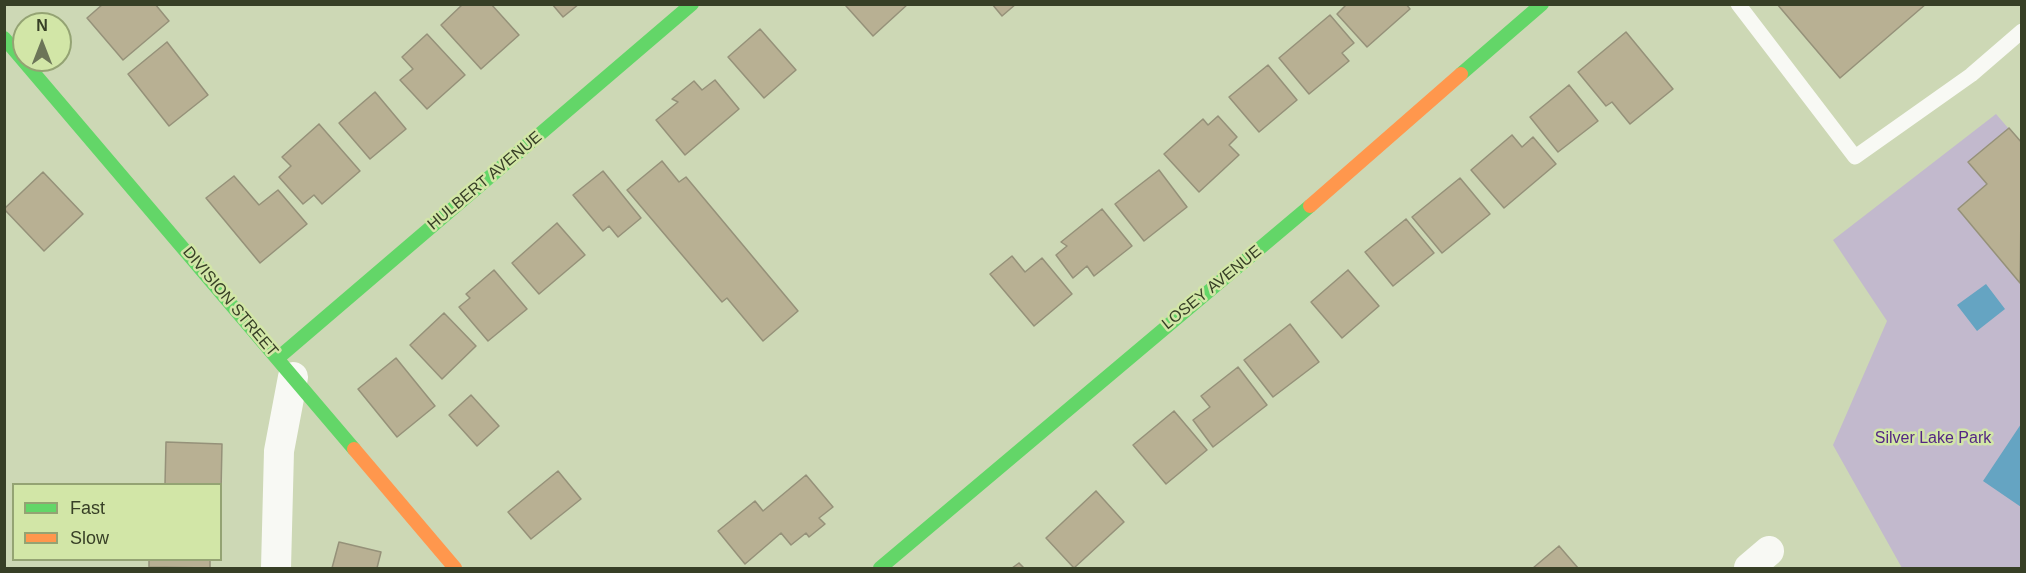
<!DOCTYPE html>
<style>
body{margin:0}
#map{position:relative;width:2026px;height:573px;overflow:hidden;background:#cdd8b5;font-family:Helvetica,sans-serif}
canvas{display:block}
.frame{position:absolute;inset:0;border:6px solid #373f26;pointer-events:none}
.legend{position:absolute;left:12px;top:483px;width:210px;height:78px;box-sizing:border-box;background:#d2e6a7;border:2px solid #94a373;margin:0;padding:8px 10px;list-style:none;font-size:18px;color:#373f26}
.legend li{display:flex;align-items:center;gap:12px;height:30px}
.legend b{width:30px;border:2px solid #94a373}
.north{position:absolute;left:12px;top:12px;width:60px;height:60px;box-sizing:border-box;background:#d2e6a7;border:2px solid #94a373;border-radius:50%;rotate:0deg;font-size:16px;font-weight:700;line-height:24px;text-align:center;color:#373f26}
.north::after{content:'';display:block;margin:auto;width:21px;height:27px;background:#6c7558;clip-path:polygon(50% 0,100% 100%,50% 72%,0 100%)}
</style>
<div id="map">
<canvas width="2026" height="573"></canvas>
<div class="frame"></div>
<ul class="legend">
<li><b style="height:8px;background:#63d668"></b>Fast</li>
<li><b style="height:8px;background:#ff974d"></b>Slow</li>
</ul>
<div class="north">N</div>
</div>
<script>
const ctx = document.querySelector('canvas').getContext('2d');
ctx.lineJoin = 'round';
function paint(path, color) {
  ctx.fillStyle = color;
  ctx.fill(path, 'evenodd');
}
function toPath(rows) {
  const path = new Path2D();
  for (const r of rows) {
    path.moveTo(r[0], r[1]);
    for (let i = 2; i < r.length; i += 2) path.lineTo(r[i], r[i + 1]);
  }
  return path;
}
function stroke(path, color, width, dash) {
  ctx.strokeStyle = color;
  ctx.lineWidth = width;
  ctx.lineCap = dash ? 'butt' : 'round';
  ctx.setLineDash(dash || []);
  ctx.stroke(path);
}
function write(font, color, halo, rows, align = 'center') {
  ctx.font = font + ' Helvetica,sans-serif';
  ctx.lineWidth = 5;
  ctx.setLineDash([]);
  ctx.textBaseline = 'middle';
  ctx.strokeStyle = halo;
  ctx.fillStyle = color;
  for (const [text, x, y, turn = 0] of rows) {
    ctx.save();
    ctx.translate(x, y);
    ctx.rotate((+turn || 0) * Math.PI / 180);
    ctx.textAlign = isNaN(turn) ? turn : align;
    if (halo) ctx.strokeText(text, 0, 0);
    ctx.fillText(text, 0, 0);
    ctx.restore();
  }
}
paint(toPath([
 [1996,114,2021,143,2021,568,1902,568,1833,445,1887,321,1833,240]
]), '#c2b9cd');
paint(toPath([
 [1986,284,2005,309,1977,331,1957,305],
 [2021,424,2021,507,1983,481]
]), '#65a4c2');
const building = toPath([
 [103,4,155,4,169,21,123,60,87,18,103,4],
 [463,4,491,4,519,35,481,69,441,25,463,4],
 [552,4,579,4,563,17,552,4],
 [848,4,908,4,873,36,846,6,848,4],
 [992,4,1016,4,1002,16,992,4],
 [1347,4,1406,4,1410,9,1367,47,1337,14,1347,4],
 [1777,4,1926,4,1840,78,1777,4],
 [1330,15,1354,43,1342,53,1349,61,1309,94,1279,58,1330,15],
 [760,29,796,70,764,98,728,57,760,29],
 [1626,32,1673,89,1630,124,1612,102,1606,106,1578,72,1626,32],
 [427,34,465,75,427,109,400,80,413,69,402,57,427,34],
 [167,42,208,95,169,126,128,74,167,42],
 [1268,65,1297,100,1259,132,1229,97,1268,65],
 [715,80,739,109,685,155,656,120,678,102,672,99,694,81,702,90,715,80],
 [1569,85,1598,121,1558,152,1530,117,1569,85],
 [375,92,406,129,370,159,339,123,375,92],
 [1218,116,1237,137,1229,145,1239,155,1199,192,1164,154,1203,119,1208,125,1218,116],
 [319,124,360,171,322,204,314,195,303,204,279,177,291,166,282,157,319,124],
 [2009,128,2022,143,2020,283,1958,209,1987,184,1968,162,2009,128],
 [1512,135,1522,147,1533,137,1556,164,1504,208,1471,170,1512,135],
 [662,161,679,182,686,177,798,311,763,341,727,298,722,302,627,190,662,161],
 [1159,170,1187,207,1144,241,1115,204,1159,170],
 [603,171,641,218,618,237,609,226,603,231,573,195,603,171],
 [43,172,83,214,44,251,4,209,43,172],
 [234,176,259,205,278,190,307,224,260,263,206,198,234,176],
 [1460,178,1490,214,1442,253,1412,217,1460,178],
 [1102,209,1132,246,1094,276,1087,266,1073,278,1056,255,1067,246,1061,242,1102,209],
 [1406,219,1434,253,1393,286,1365,252,1406,219],
 [557,223,585,255,539,294,512,263,557,223],
 [1012,256,1025,272,1042,258,1072,294,1034,326,990,274,1012,256],
 [494,270,527,309,488,341,459,307,470,298,466,294,494,270],
 [1348,270,1379,306,1342,338,1311,302,1348,270],
 [444,313,476,346,442,379,410,345,444,313],
 [1290,324,1319,362,1273,397,1244,360,1290,324],
 [396,358,435,406,397,437,358,389,396,358],
 [1238,367,1267,405,1213,447,1193,420,1210,407,1201,396,1238,367],
 [471,395,499,426,477,446,449,415,471,395],
 [1174,411,1207,450,1166,484,1133,445,1174,411],
 [166,442,222,444,221,492,220,484,165,484,166,442],
 [558,471,581,499,531,539,508,512,558,471],
 [806,475,833,507,819,518,825,524,809,537,806,533,791,545,781,533,745,564,718,531,755,501,763,511,806,475],
 [1096,491,1124,522,1074,568,1046,538,1096,491],
 [339,542,381,552,377,568,332,568,339,542],
 [1559,546,1578,568,1533,568,1559,546],
 [149,560,210,560,210,568,149,567,149,560],
 [1019,563,1024,568,1012,568,1019,563]
]);
paint(building, '#b8b093');
stroke(building, '#959179', 1.5);
stroke(toPath([
 [1738,4,1855,157,1971,75,2022,31]
]), '#f8f9f4', 15);
stroke(toPath([
 [276,568,279,451,293,377],
 [1749,568,1769,551]
]), '#f8f9f4', 30);
stroke(toPath([
 [4,38,354,449],
 [1461,74,1542,4],
 [278,358,692,4],
 [880,568,1310,206]
]), '#63d668', 14);
stroke(toPath([
 [1310,206,1461,74],
 [354,449,455,568]
]), '#ff974d', 14);
write('16px', '#373f26', '#d2e6a7', [
 ["HULBERT AVENUE",485,181,-40],
 ["LOSEY AVENUE",1212,288,-39],
 ["DIVISION STREET",230,302,50]
]);
write('16px', '#542684', '#d2e6a7', [
 ["Silver Lake Park",1933,439]
]);
</script>
